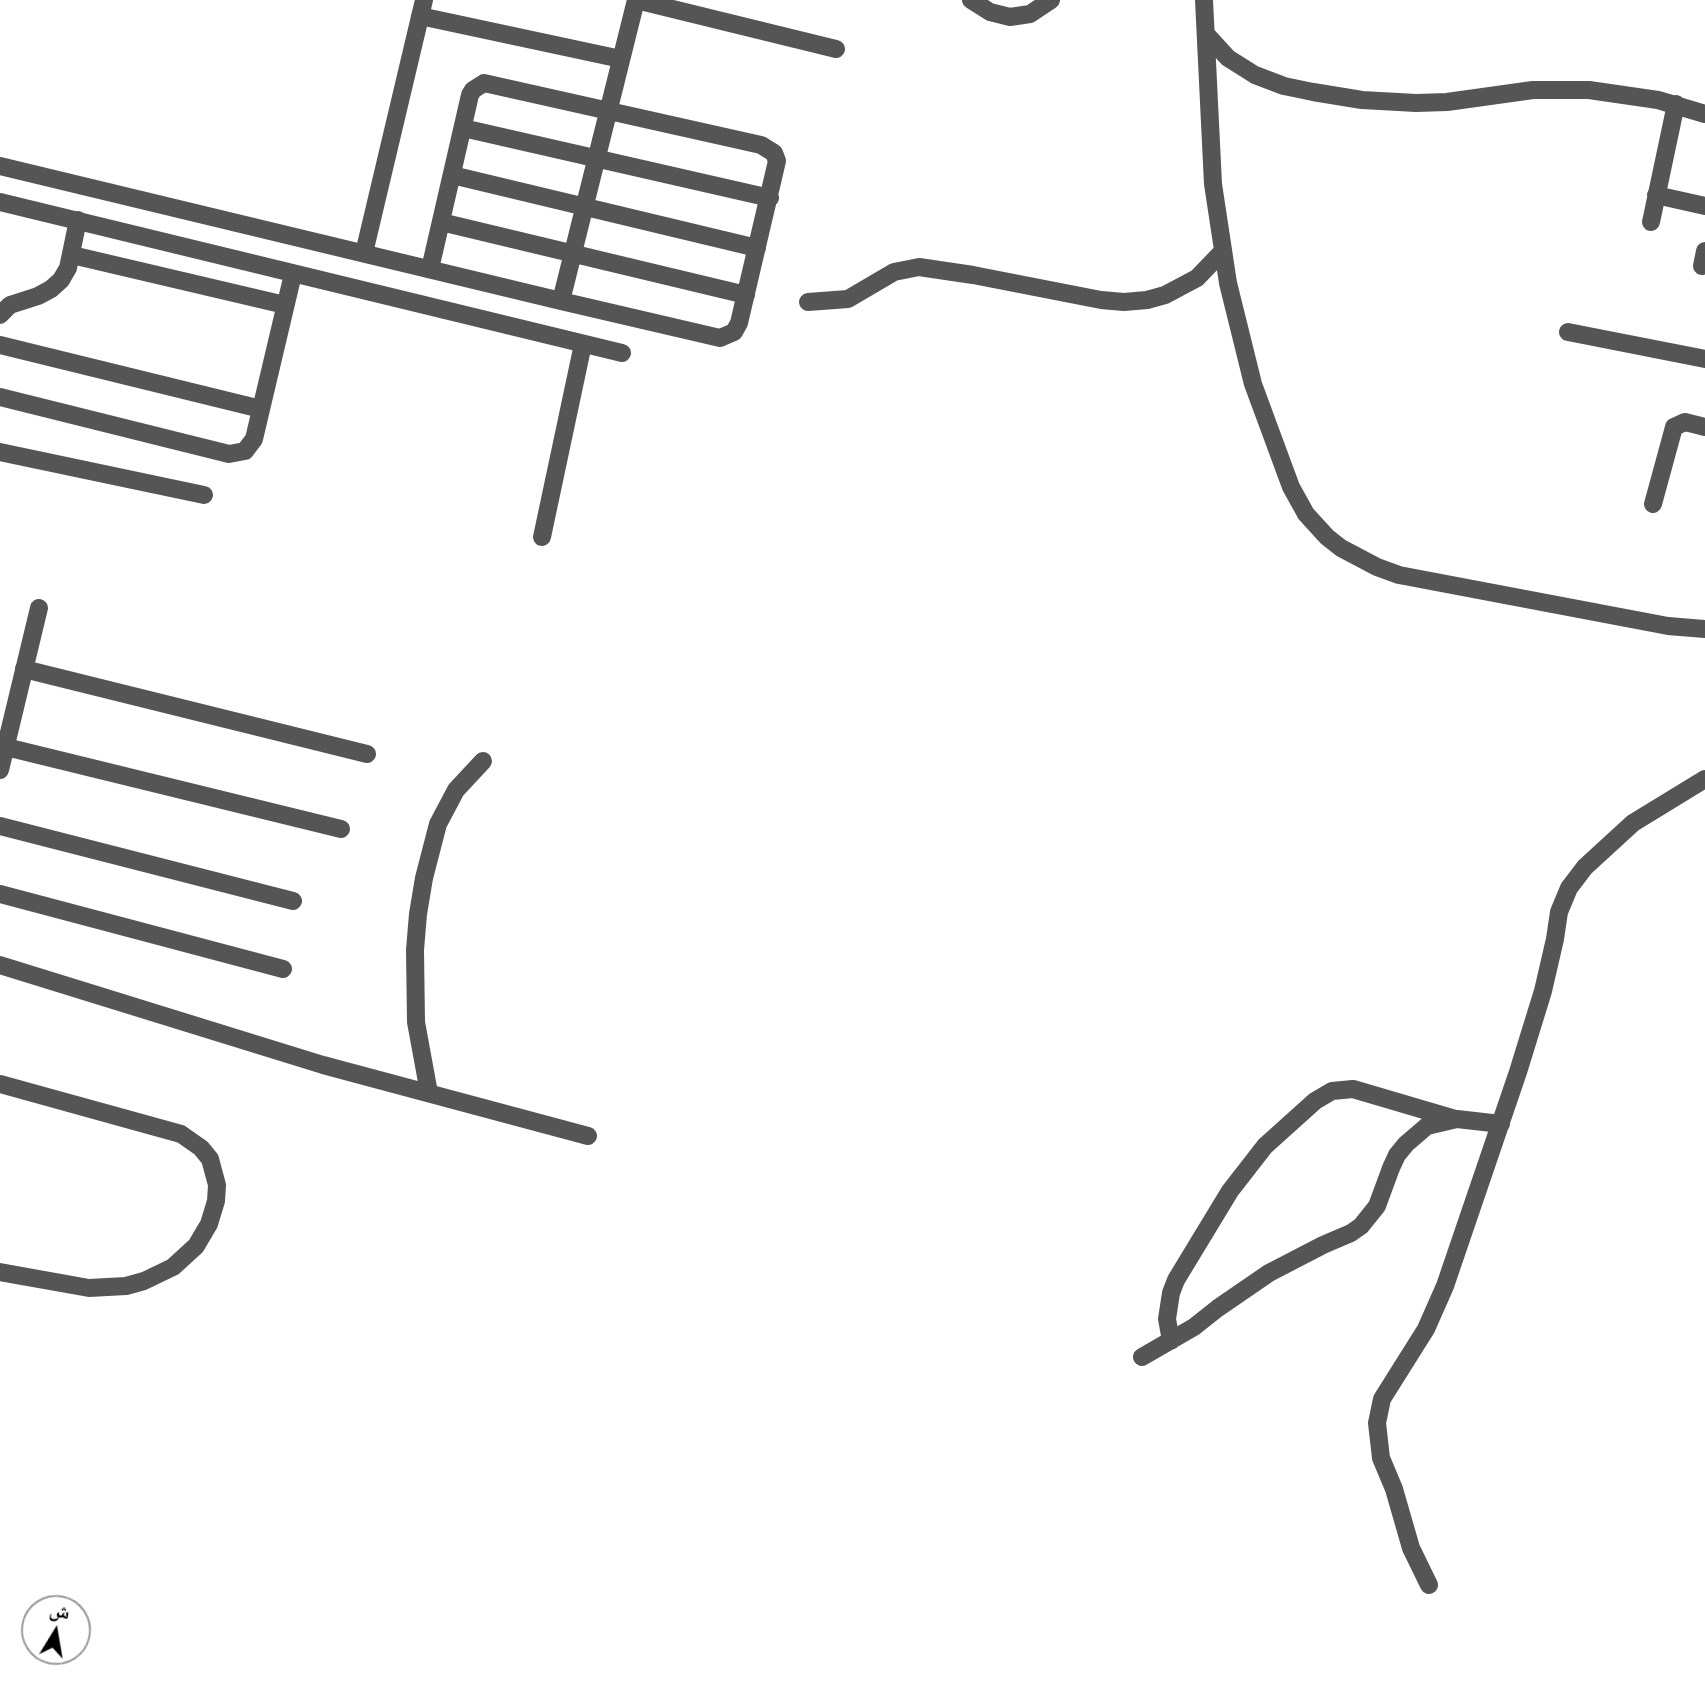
<!DOCTYPE html>
<meta charset="utf-8">
<style>
body{margin:0}
#map{position:relative;width:1705px;height:1686px;overflow:hidden;background:#fff;font-family:"Varela Round","Noto Naskh Arabic",sans-serif}
canvas{display:block}
.north{position:absolute;left:21px;top:1595px;width:70px;height:70px;box-sizing:border-box;background:#fff;border:2px solid #999;border-radius:50%;rotate:11deg;font-size:19px;font-weight:700;line-height:28px;text-align:center;color:#000}
.north::after{content:'';display:block;margin:auto;width:24px;height:32px;background:#000;clip-path:polygon(50% 0,100% 100%,50% 72%,0 100%)}
</style>
<div id="map">
<canvas width="1705" height="1686"></canvas>
<div class="north">ش</div>
</div>
<script>
const ctx = document.querySelector('canvas').getContext('2d');
ctx.lineJoin = 'round';
function toPath(rows) {
  const path = new Path2D();
  for (const r of rows) {
    path.moveTo(r[0], r[1]);
    for (let i = 2; i < r.length; i += 2) path.lineTo(r[i], r[i + 1]);
  }
  return path;
}
function stroke(path, color, width, dash) {
  ctx.strokeStyle = color;
  ctx.lineWidth = width;
  ctx.lineCap = dash ? 'butt' : 'round';
  ctx.setLineDash(dash || []);
  ctx.stroke(path);
}
stroke(toPath([
 [636,0,836,49],
 [971,0,990,12,1010,17,1030,14,1051,0],
 [1204,0,1213,184,1228,283,1253,384,1291,487,1306,514,1327,537,1341,548,1377,567,1399,575,1668,626,1705,629],
 [420,16,621,59],
 [1206,34,1228,58,1255,75,1284,86,1313,92,1362,100,1416,103,1447,102,1533,90,1589,90,1658,100,1705,114],
 [463,128,770,198],
 [0,166,561,301,720,338,734,332,739,323,777,161,774,153,761,145,484,83,473,90,470,95,430,269],
 [452,175,757,248],
 [1656,195,1705,206],
 [0,202,622,353],
 [441,222,746,295],
 [1651,222,1676,104],
 [364,253,424,0],
 [72,255,285,305],
 [1702,266,1705,251],
 [561,301,636,0],
 [808,302,848,299,894,272,919,267,973,275,1101,300,1124,302,1147,300,1165,295,1197,278,1222,252],
 [0,315,10,305,38,296,51,289,61,280,68,268,78,220],
 [1568,332,1705,359],
 [0,345,261,409],
 [0,397,229,454,245,451,254,439,293,274],
 [0,452,204,495],
 [1653,504,1674,427,1685,422,1705,427],
 [542,537,583,344],
 [24,669,367,754],
 [6,747,341,829],
 [0,770,39,608],
 [0,826,293,901],
 [0,894,283,969],
 [0,965,323,1065,588,1136],
 [0,1084,181,1134,201,1148,210,1159,217,1185,216,1201,209,1224,196,1246,173,1267,144,1281,126,1286,89,1288,0,1272],
 [429,1093,416,1022,415,950,418,914,424,878,438,824,456,790,483,761],
 [1171,1341,1167,1319,1171,1293,1176,1280,1230,1191,1265,1146,1315,1101,1332,1091,1353,1089,1455,1119],
 [1142,1357,1194,1327,1218,1308,1269,1273,1323,1245,1351,1233,1361,1226,1377,1206,1391,1168,1397,1155,1406,1144,1427,1126,1457,1119,1501,1124],
 [1429,1585,1411,1548,1394,1489,1381,1458,1377,1423,1382,1399,1426,1329,1445,1286,1518,1072,1543,991,1555,939,1559,912,1569,888,1585,867,1633,823,1705,779]
]), '#555', 18);
</script>
